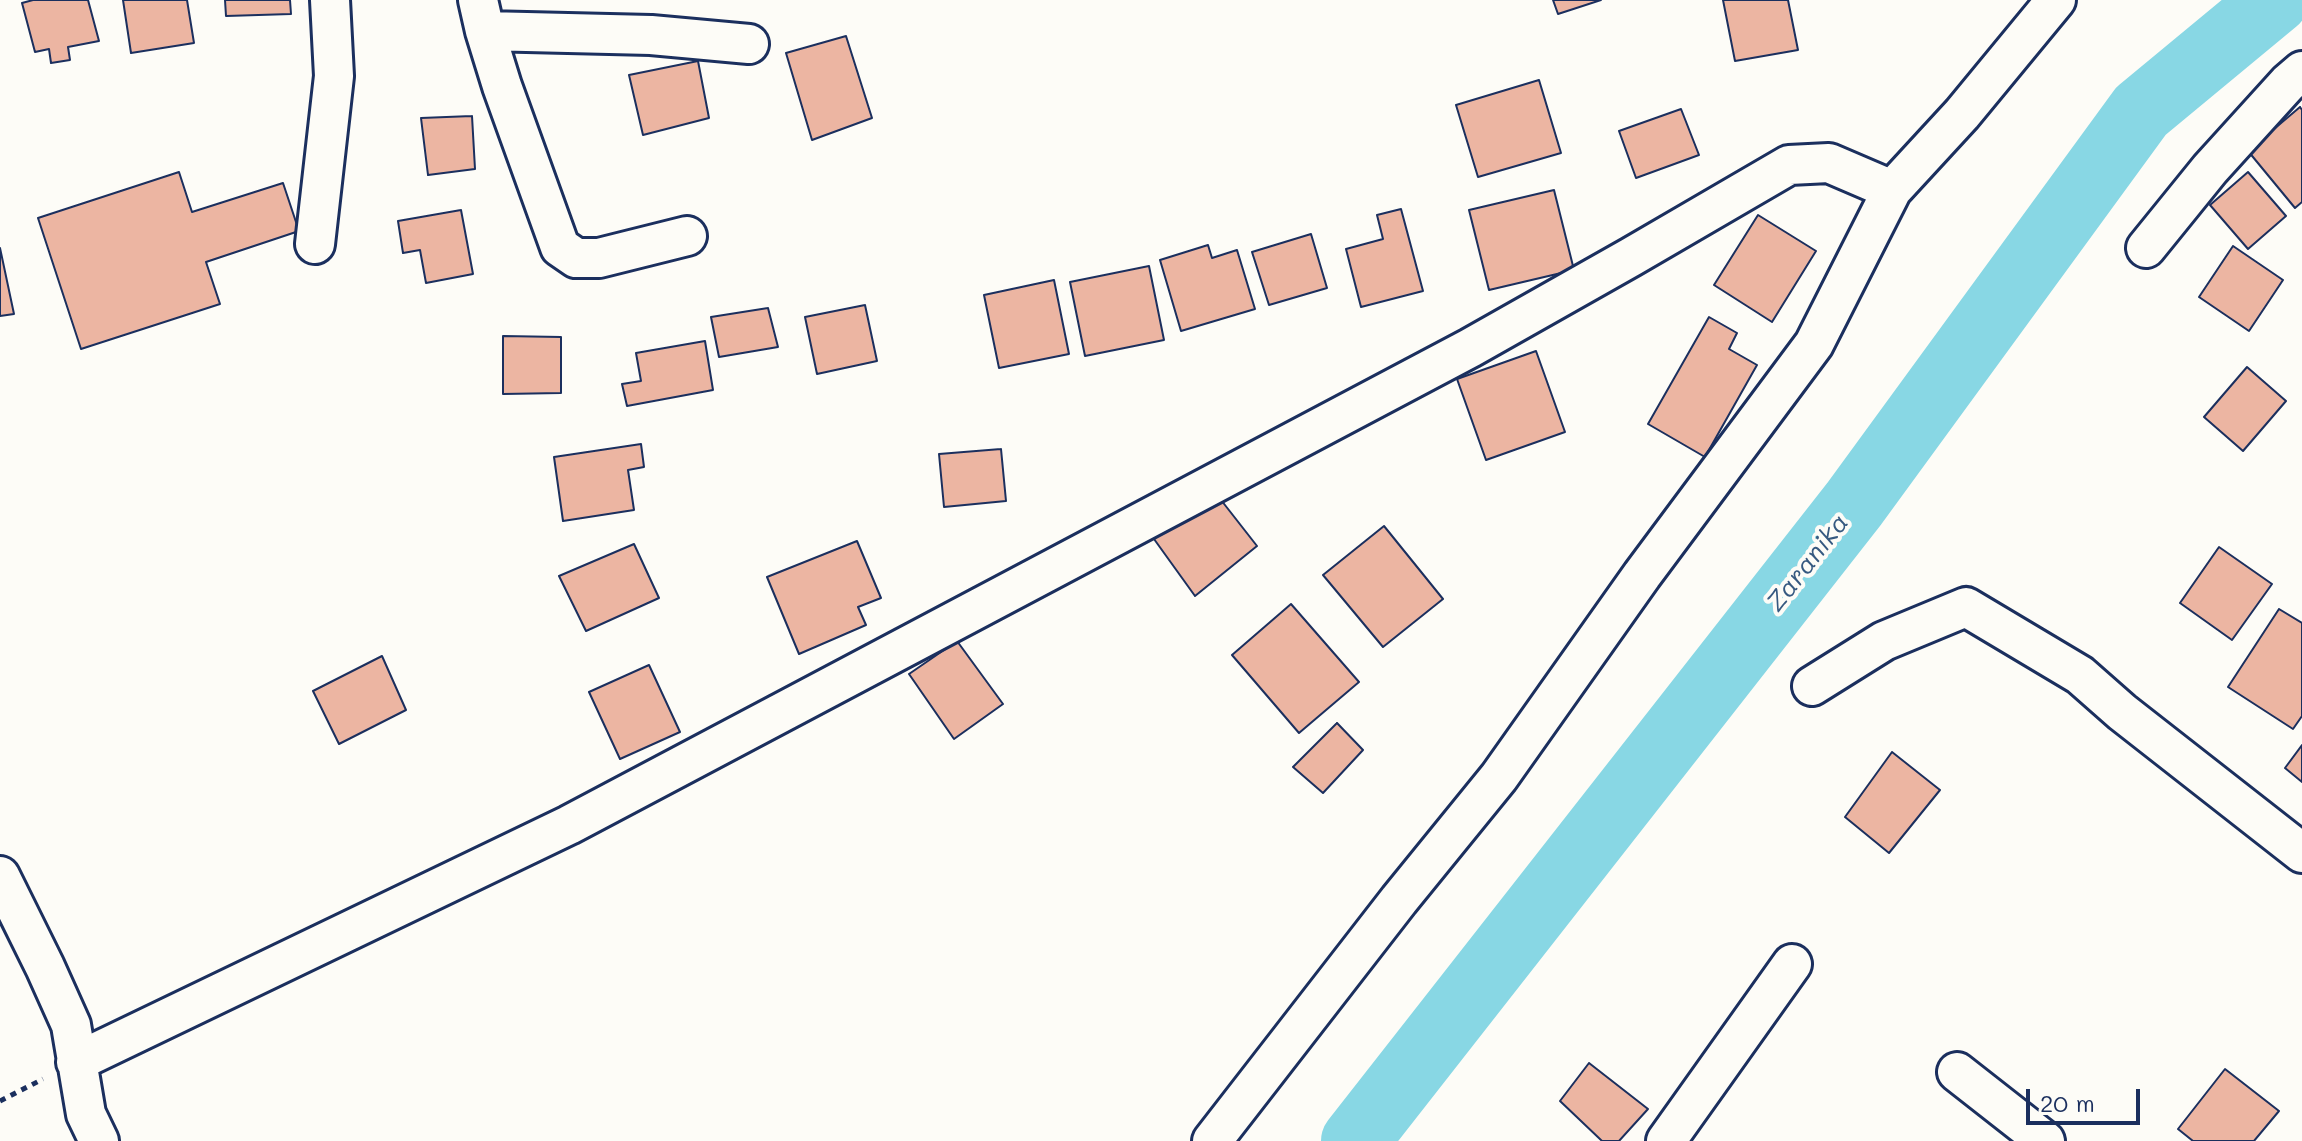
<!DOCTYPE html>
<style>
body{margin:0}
#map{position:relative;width:2302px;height:1141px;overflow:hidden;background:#fdfcf7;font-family:Mali,sans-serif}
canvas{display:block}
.scale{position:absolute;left:2026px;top:1089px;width:114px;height:36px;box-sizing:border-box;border:4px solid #1b2f5e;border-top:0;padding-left:10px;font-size:24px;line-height:28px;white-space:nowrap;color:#1b2f5e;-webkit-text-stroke:6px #fdfcf7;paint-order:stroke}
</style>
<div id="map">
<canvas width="2302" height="1141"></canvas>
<div class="scale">20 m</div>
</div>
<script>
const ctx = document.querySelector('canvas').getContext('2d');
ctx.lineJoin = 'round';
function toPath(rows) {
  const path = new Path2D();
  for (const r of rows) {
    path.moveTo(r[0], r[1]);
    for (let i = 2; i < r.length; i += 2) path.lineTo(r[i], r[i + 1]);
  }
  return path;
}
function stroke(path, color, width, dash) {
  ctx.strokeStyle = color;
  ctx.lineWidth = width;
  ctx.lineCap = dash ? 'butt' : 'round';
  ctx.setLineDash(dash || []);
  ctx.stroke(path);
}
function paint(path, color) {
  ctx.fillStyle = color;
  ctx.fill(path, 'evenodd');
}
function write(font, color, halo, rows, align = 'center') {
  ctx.font = font + ' Mali,sans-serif';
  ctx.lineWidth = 8;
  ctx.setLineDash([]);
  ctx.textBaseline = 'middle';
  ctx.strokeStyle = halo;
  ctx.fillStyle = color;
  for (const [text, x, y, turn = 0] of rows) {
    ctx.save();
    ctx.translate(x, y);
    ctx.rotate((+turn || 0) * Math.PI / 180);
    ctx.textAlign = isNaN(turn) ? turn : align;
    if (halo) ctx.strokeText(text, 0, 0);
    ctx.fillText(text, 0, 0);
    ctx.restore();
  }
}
stroke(toPath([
 [1355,1141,1854,504,2141,111,2275,0]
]), '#88d7e4', 68);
const building = toPath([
 [33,0,88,0,99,41,68,47,70,60,51,63,49,49,35,52,22,3,33,0],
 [123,0,187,0,194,43,131,53,123,0],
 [225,0,290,0,291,14,226,16,225,0],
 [1553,0,1601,0,1558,14,1553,0],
 [1723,0,1788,0,1798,50,1735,61,1723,0],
 [846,36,872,118,812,140,786,53,846,36],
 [698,61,709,118,643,135,629,75,698,61],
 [1539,80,1561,153,1478,177,1456,105,1539,80],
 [2300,107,2302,110,2302,202,2295,208,2248,151,2300,107],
 [1681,109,1699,155,1636,178,1619,131,1681,109],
 [472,116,475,169,428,175,421,118,472,116],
 [179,172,192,212,283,183,299,231,206,262,220,304,81,349,38,218,179,172],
 [2248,172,2286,216,2248,249,2210,205,2248,172],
 [1554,190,1574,270,1489,290,1469,210,1554,190],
 [1401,209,1423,291,1361,307,1346,249,1383,239,1377,215,1401,209],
 [461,210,473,274,426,283,420,250,403,253,398,221,461,210],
 [1758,215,1816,251,1772,322,1714,285,1758,215],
 [1311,234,1327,288,1269,305,1252,252,1311,234],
 [1208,245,1212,258,1237,250,1255,309,1181,331,1160,260,1208,245],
 [2233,246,2283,280,2249,331,2199,297,2233,246],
 [0,248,14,314,0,316,0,248],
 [1149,266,1164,340,1085,356,1070,282,1149,266],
 [1054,280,1069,354,999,368,984,295,1054,280],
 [865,305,877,361,817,374,805,317,865,305],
 [768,308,778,347,719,357,711,317,768,308],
 [1709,317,1737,333,1729,349,1757,365,1705,457,1648,424,1709,317],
 [503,336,561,337,561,393,503,394,503,336],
 [705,341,713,390,627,406,622,384,641,381,636,353,705,341],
 [1536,351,1565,432,1486,460,1457,379,1536,351],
 [2247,367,2286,401,2243,451,2204,417,2247,367],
 [641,444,644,467,628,470,634,510,563,521,554,457,641,444],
 [1001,449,1006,501,944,507,939,454,1001,449],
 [1214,491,1257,546,1195,596,1154,539,1214,491],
 [1384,526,1443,599,1383,647,1323,575,1384,526],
 [857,541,881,598,858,607,866,625,799,654,767,577,857,541],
 [634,544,659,598,586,631,559,576,634,544],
 [2219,547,2272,584,2232,640,2180,603,2219,547],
 [1291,604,1359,682,1299,733,1232,655,1291,604],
 [2279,609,2302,623,2302,716,2293,729,2228,687,2279,609],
 [957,641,1003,704,954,739,909,674,957,641],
 [382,656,406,710,339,744,313,691,382,656],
 [649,665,680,732,620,759,589,692,649,665],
 [1337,723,1363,750,1323,793,1293,767,1337,723],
 [2302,745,2302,782,2285,768,2302,745],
 [1892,752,1940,790,1889,853,1845,817,1892,752],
 [1589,1063,1648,1109,1619,1141,1602,1141,1560,1101,1589,1063],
 [2225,1069,2279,1111,2254,1141,2193,1141,2178,1129,2225,1069]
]);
paint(building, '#ecb5a2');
stroke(building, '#1b2f5e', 2);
const minor = toPath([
 [478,0,485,31,502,86,560,247,576,258,599,258,687,236],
 [485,31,651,35,749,44],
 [315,244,334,76,330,0],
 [2146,248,2210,169,2288,83,2302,71],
 [1812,686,1884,641,1966,607,2080,675,2122,712,2302,853],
 [0,876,45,967,71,1025,86,1114,99,1141],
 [76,1062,569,825,1470,348,1631,257,1789,165,1829,163,1892,190],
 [1957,1072,2045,1141],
 [1212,1141,1399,900,1499,777,1642,575,1814,344,1892,190,1962,114,2056,0],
 [1666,1141,1792,964]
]);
stroke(minor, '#1b2f5e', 44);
stroke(toPath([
 [0,1101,43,1079]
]), '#1b2f5e', 5, [6, 6]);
stroke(minor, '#fdfcf7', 38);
write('italic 26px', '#365980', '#fdfcf7', [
 ["Zaranika",1808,563,-52]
]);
</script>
